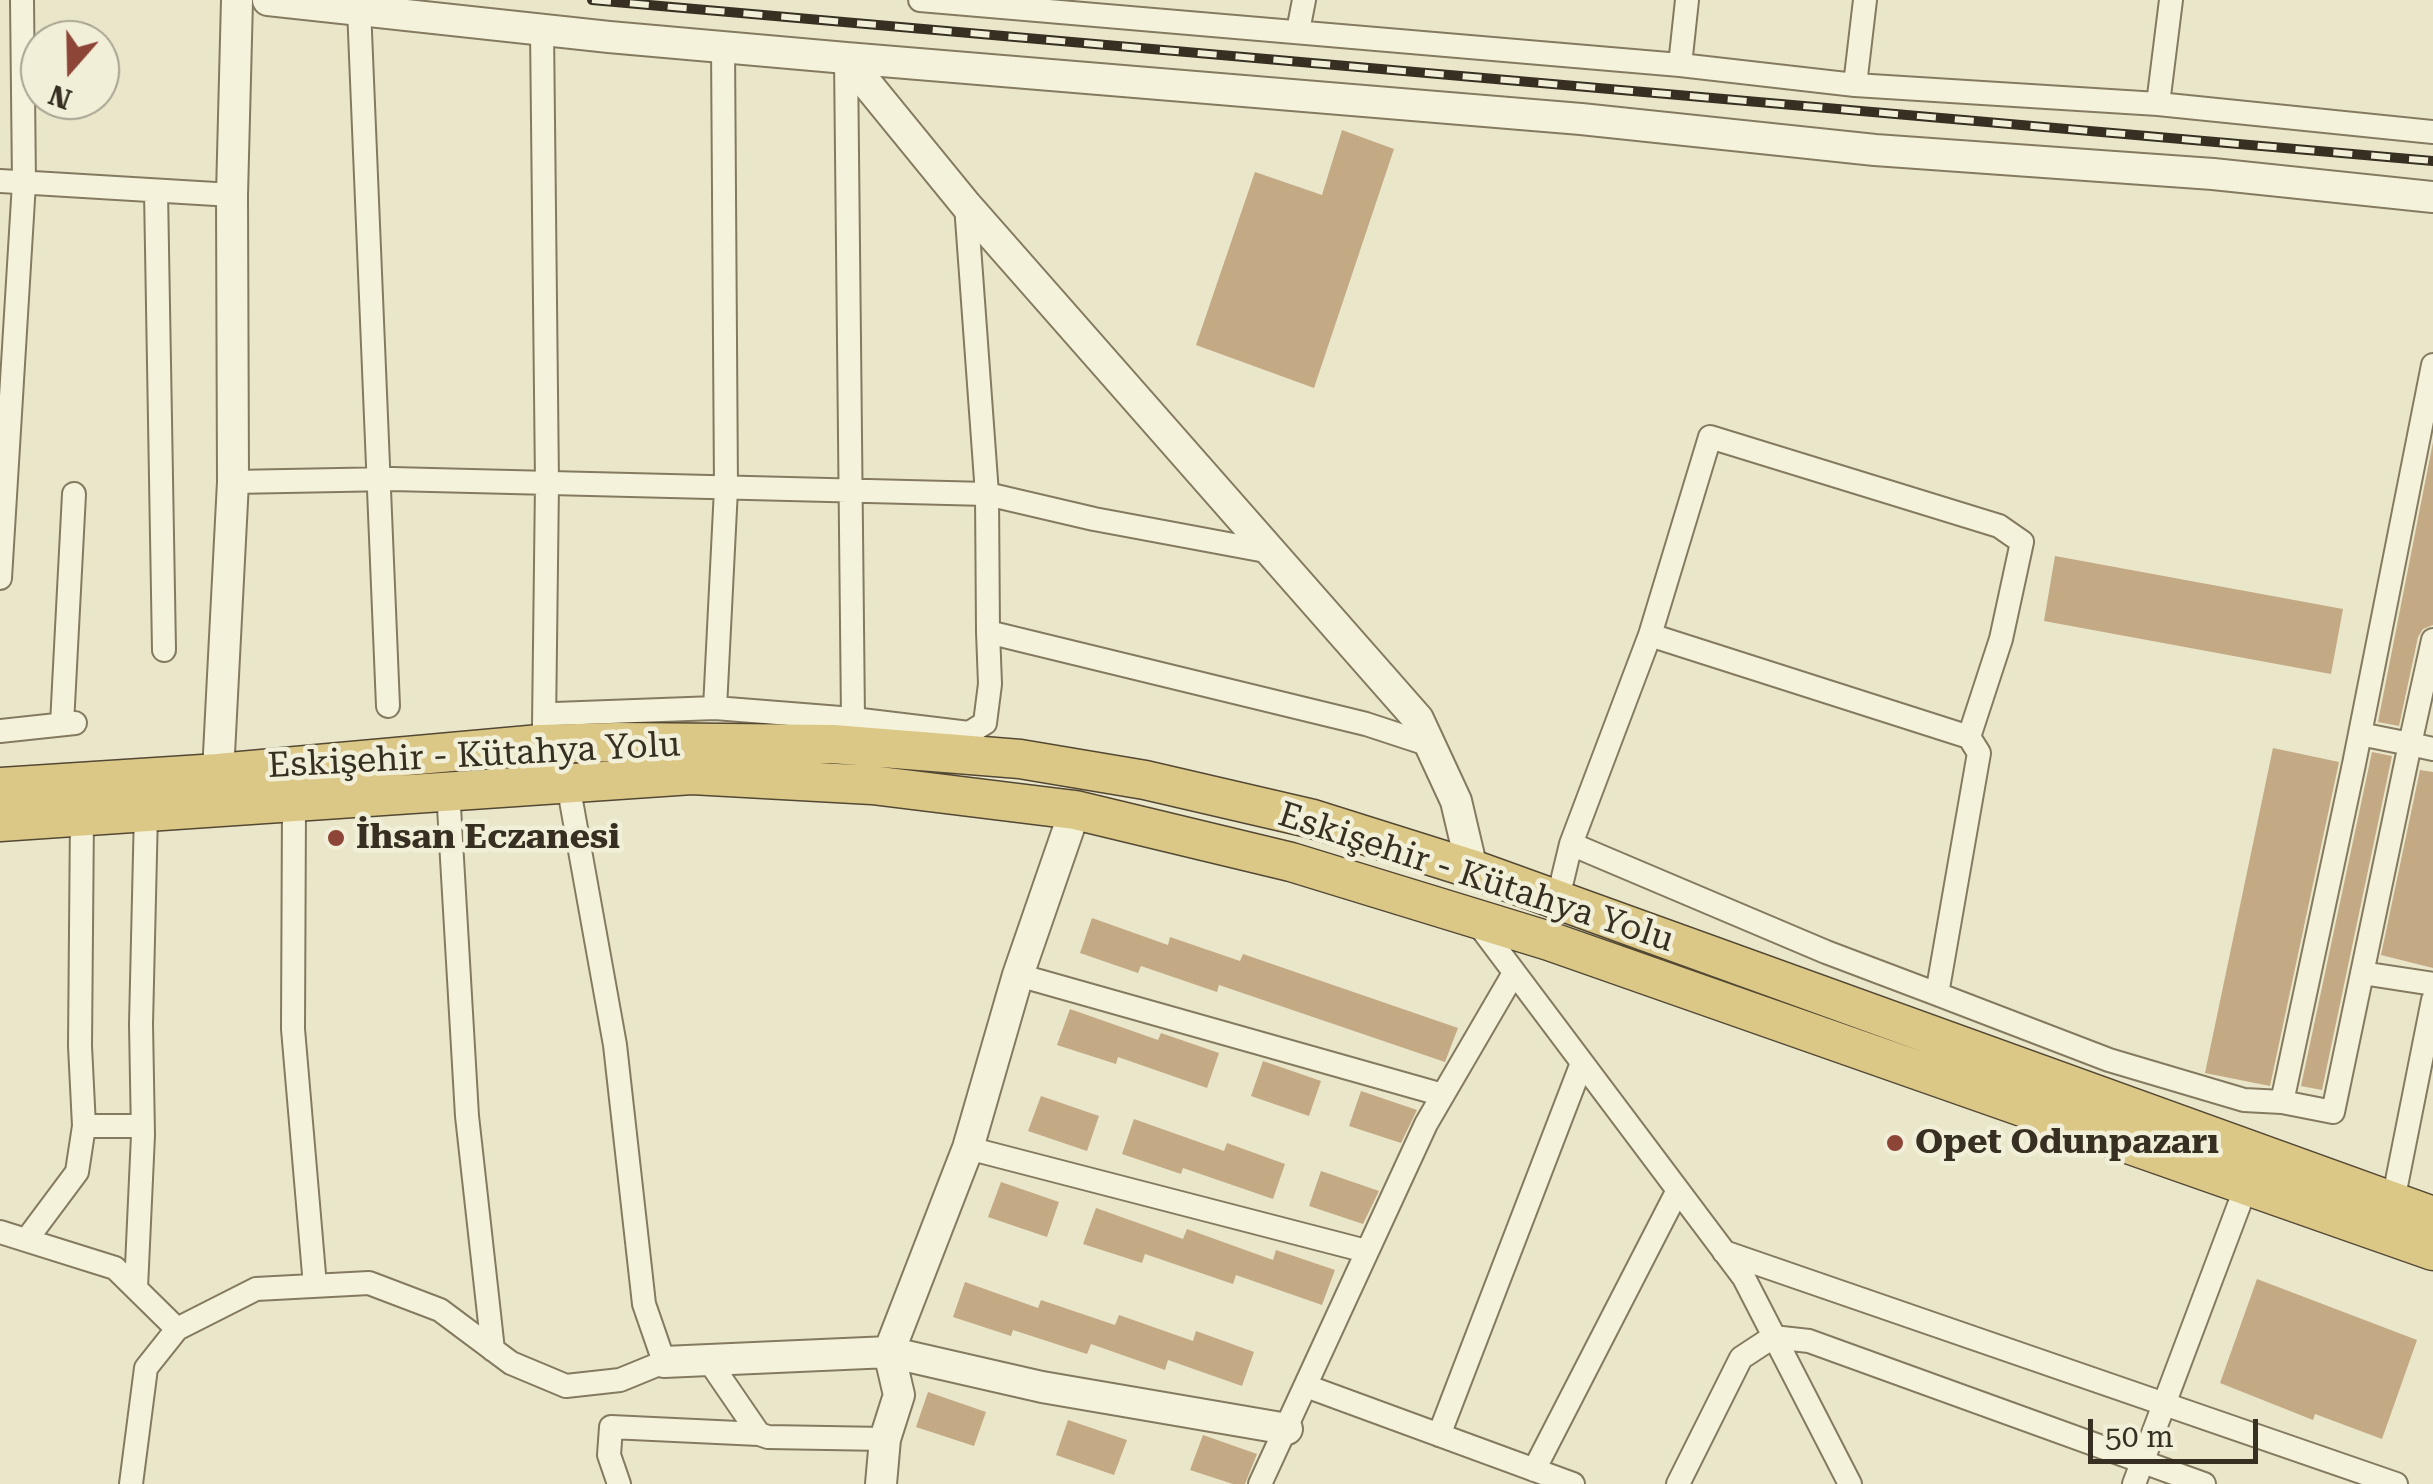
<!DOCTYPE html>
<meta charset="utf-8">
<style>
body{margin:0}
#map{position:relative;width:2433px;height:1484px;overflow:hidden;background:#eae6ca;font-family:"Roboto Serif",serif}
canvas{display:block}
.north{position:absolute;left:20px;top:20px;width:100px;height:100px;box-sizing:border-box;background:#f2efd9;border:2px solid #a7a390;border-radius:50%;rotate:200deg;font-size:28px;font-weight:700;line-height:40px;text-align:center;color:#373022}
.north::after{content:'';display:block;margin:auto;width:35px;height:45px;background:#8c4537;clip-path:polygon(50% 0,100% 100%,50% 72%,0 100%)}
.scale{position:absolute;left:2088px;top:1419px;width:170px;height:45px;box-sizing:border-box;border:5px solid #373022;border-top:0;padding-left:12px;font-size:30px;line-height:35px;white-space:nowrap;color:#373022;-webkit-text-stroke:8px #f2efd9;paint-order:stroke}
</style>
<div id="map">
<canvas width="2433" height="1484"></canvas>
<div class="north">N</div>
<div class="scale">50 m</div>
</div>
<script>
const ctx = document.querySelector('canvas').getContext('2d');
ctx.lineJoin = 'round';
function paint(path, color) {
  ctx.fillStyle = color;
  ctx.fill(path, 'evenodd');
}
function toPath(rows) {
  const path = new Path2D();
  for (const r of rows) {
    path.moveTo(r[0], r[1]);
    for (let i = 2; i < r.length; i += 2) path.lineTo(r[i], r[i + 1]);
  }
  return path;
}
function stroke(path, color, width, dash) {
  ctx.strokeStyle = color;
  ctx.lineWidth = width;
  ctx.lineCap = dash ? 'butt' : 'round';
  ctx.setLineDash(dash || []);
  ctx.stroke(path);
}
function write(font, color, halo, rows, align = 'center') {
  ctx.font = font + ' "Roboto Serif",serif';
  ctx.lineWidth = 9;
  ctx.setLineDash([]);
  ctx.textBaseline = 'middle';
  ctx.strokeStyle = halo;
  ctx.fillStyle = color;
  for (const [text, x, y, turn = 0] of rows) {
    ctx.save();
    ctx.translate(x, y);
    ctx.rotate((+turn || 0) * Math.PI / 180);
    ctx.textAlign = isNaN(turn) ? turn : align;
    if (halo) ctx.strokeText(text, 0, 0);
    ctx.fillText(text, 0, 0);
    ctx.restore();
  }
}
paint(toPath([
 [1342,130,1394,149,1314,388,1196,345,1255,172,1322,195],
 [2433,442,2433,625,2423,629,2418,637,2399,726,2378,722],
 [2055,556,2343,609,2331,674,2044,621],
 [2273,748,2339,762,2270,1086,2205,1073],
 [2372,752,2392,756,2322,1090,2301,1086],
 [2420,770,2433,772,2433,968,2381,955],
 [1092,918,1168,945,1170,937,1240,961,1243,954,1458,1028,1445,1062,1219,985,1217,992,1141,966,1138,973,1080,953],
 [1070,1009,1158,1040,1161,1033,1219,1053,1207,1088,1118,1057,1116,1064,1057,1045],
 [1263,1061,1321,1081,1309,1116,1251,1096],
 [1361,1091,1417,1110,1401,1143,1349,1126],
 [1041,1096,1099,1116,1087,1151,1028,1131],
 [1134,1119,1224,1151,1227,1143,1285,1164,1273,1199,1183,1168,1181,1174,1122,1154],
 [1321,1171,1379,1191,1363,1224,1309,1206],
 [1001,1182,1059,1202,1047,1237,988,1217],
 [1096,1208,1183,1239,1187,1229,1273,1260,1276,1250,1335,1270,1322,1305,1236,1275,1233,1284,1145,1254,1142,1263,1083,1244],
 [2257,1279,2417,1340,2382,1439,2315,1414,2313,1420,2220,1383],
 [965,1282,1038,1308,1041,1300,1115,1325,1119,1315,1193,1341,1196,1331,1254,1352,1242,1386,1168,1360,1165,1370,1091,1344,1087,1354,1013,1330,1011,1336,953,1317],
 [928,1392,986,1412,974,1446,916,1427],
 [1068,1420,1127,1440,1114,1475,1056,1455],
 [1203,1435,1257,1454,1245,1484,1233,1484,1190,1470]
]), '#c3a984');
const minor = toPath([
 [920,0,1680,65,1855,85,2158,104,2433,132],
 [359,8,388,706],
 [542,30,547,483,544,726],
 [1298,31,1304,0],
 [846,58,853,719],
 [1680,65,1687,0],
 [1855,85,1865,0],
 [2158,104,2171,0],
 [0,181,232,195],
 [156,191,164,650],
 [966,205,987,494,988,632,1366,724,1430,745],
 [233,482,392,479,987,494,1094,519,1271,552],
 [0,578,24,183,22,0],
 [1650,635,1969,737,1979,753,1937,994,2109,1060,2244,1100,2282,1102],
 [2433,640,2410,744,2433,749],
 [715,708,726,489,723,45],
 [62,724,74,494],
 [0,731,75,723],
 [2360,734,2410,744,2333,1112,2282,1102,2354,764,2433,365],
 [542,735,544,726,555,714,715,708,853,719,969,733,985,723,990,684,988,632],
 [448,790,467,1116,493,1350],
 [294,804,293,1029,315,1286],
 [82,815,80,1046,84,1126,142,1126],
 [1571,844,1826,952,1937,994],
 [1557,902,1571,844,1650,635,1710,437,1999,526,2022,542,2001,639,1969,737],
 [1475,920,1744,1278,1850,1484],
 [2362,973,2433,984],
 [1018,975,1443,1095],
 [968,1148,1366,1251],
 [2393,1201,2433,1000],
 [0,1232,115,1268,177,1329],
 [27,1239,77,1172,84,1126],
 [1724,1252,2396,1484],
 [136,1288,143,1135,141,1024,146,812],
 [709,1361,759,1434,768,1437,885,1439],
 [1306,1386,1573,1484],
 [1439,1435,1582,1063],
 [1534,1470,1678,1190],
 [131,1484,146,1368,177,1329,256,1289,369,1283,440,1310,511,1363,566,1386,620,1380,664,1362,644,1304,615,1045,568,784],
 [619,1484,609,1455,611,1427,759,1434],
 [1260,1484,1426,1124,1514,973],
 [1678,1484,1741,1358,1773,1337,1809,1341,2204,1484],
 [2134,1484,2247,1184]
]);
const tertiary = toPath([
 [268,0,609,37,846,58],
 [224,791,218,773,233,482,232,195,237,0],
 [1472,869,1456,801,1418,719,966,205,846,58,1581,119,1875,150,2213,174,2433,197],
 [664,1362,889,1352,1042,1387,1287,1429],
 [881,1484,885,1439,899,1395,889,1352,968,1148,1018,975,1075,810]
]);
const trunk = toPath([
 [0,787,218,773,540,744,616,742,833,744,1020,759,1145,780,1313,819,1472,869,2433,1216],
 [0,822,692,775,872,785,1075,810,1291,862,1549,941,2433,1251]
]);
stroke(minor, '#847a60', 26);
stroke(tertiary, '#847a60', 34);
stroke(trunk, '#534834', 41);
stroke(minor, '#f5f2dc', 22);
stroke(tertiary, '#f5f2dc', 30);
stroke(trunk, '#dbc886', 38);
const rail = toPath([
 [592,0,2433,161]
]);
stroke(rail, '#373022', 10);
stroke(rail, '#f2efd9', 6, [19]);
for (const [x, y, r, color] of [
 [336,838,10,"#8c4537"],
 [1895,1143,10,"#8c4537"]
]) {
  const dot = new Path2D();
  dot.arc(x, y, r, 0, 2 * Math.PI);
  ctx.fillStyle = color;
  ctx.fill(dot);
  stroke(dot, '#f2efd9', 4);
}
write('35px', '#373022', '#f2efd9', [
 ["Eskişehir - Kütahya Yolu",474,756,-3],
 ["Eskişehir - Kütahya Yolu",1476,878,18]
]);
write('bold 35px', '#373022', '#f2efd9', [
 ["İhsan Eczanesi",356,838],
 ["Opet Odunpazarı",1915,1143]
], 'left');
</script>
